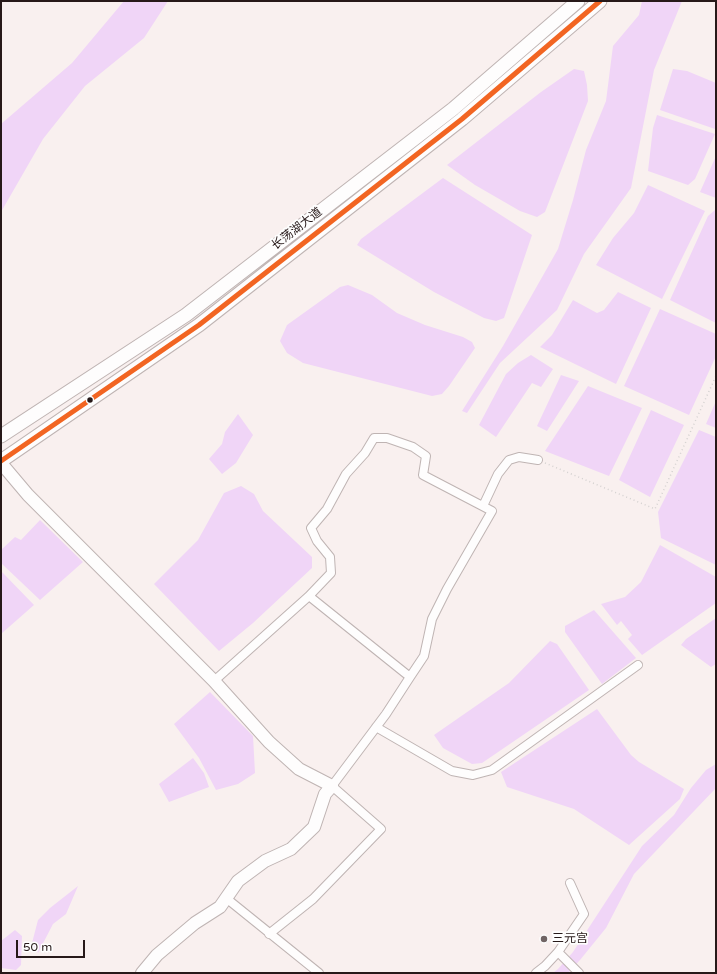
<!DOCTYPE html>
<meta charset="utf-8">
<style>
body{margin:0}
#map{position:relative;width:717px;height:974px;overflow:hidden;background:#f9f0ef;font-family:"Varela Round",sans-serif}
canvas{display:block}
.frame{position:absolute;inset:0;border:2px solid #271919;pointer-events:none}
.scale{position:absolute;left:16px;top:940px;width:69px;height:18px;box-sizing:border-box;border:2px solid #271919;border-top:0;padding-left:5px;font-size:12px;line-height:14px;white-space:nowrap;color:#271919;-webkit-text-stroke:3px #fefefe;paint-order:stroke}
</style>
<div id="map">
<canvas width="717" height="974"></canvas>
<div class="frame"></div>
<div class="scale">50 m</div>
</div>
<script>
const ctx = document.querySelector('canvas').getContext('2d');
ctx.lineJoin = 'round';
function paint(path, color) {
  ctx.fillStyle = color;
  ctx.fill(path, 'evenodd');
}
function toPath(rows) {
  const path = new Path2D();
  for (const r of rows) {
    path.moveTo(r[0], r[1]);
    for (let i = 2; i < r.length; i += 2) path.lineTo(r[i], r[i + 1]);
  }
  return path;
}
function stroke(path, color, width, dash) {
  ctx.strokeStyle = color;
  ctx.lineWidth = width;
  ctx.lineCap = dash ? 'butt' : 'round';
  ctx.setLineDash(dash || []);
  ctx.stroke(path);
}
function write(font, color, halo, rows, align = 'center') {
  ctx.font = font + ' "Varela Round","Noto Sans SC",sans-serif';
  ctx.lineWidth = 3.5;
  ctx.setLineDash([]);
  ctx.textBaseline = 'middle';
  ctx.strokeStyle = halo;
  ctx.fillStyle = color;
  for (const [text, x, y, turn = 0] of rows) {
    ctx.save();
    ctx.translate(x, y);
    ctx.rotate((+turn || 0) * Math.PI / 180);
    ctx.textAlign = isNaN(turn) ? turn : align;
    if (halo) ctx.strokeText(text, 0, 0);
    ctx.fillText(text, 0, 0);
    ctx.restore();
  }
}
paint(toPath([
 [124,1,168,1,144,38,85,86,43,139,1,212,1,124,72,63],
 [642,1,682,1,654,70,631,188,584,254,557,310,500,363,467,413,462,411,503,346,558,249,573,200,586,150,606,101,613,46,639,15],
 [574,69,584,71,587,85,588,101,545,212,537,217,520,211,475,185,447,165,541,92],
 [673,69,687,71,716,83,715,129,660,110],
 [657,115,715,134,695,179,688,185,648,171,653,128],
 [716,156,716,198,700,192],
 [443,178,532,235,504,318,496,321,484,318,434,292,357,245,361,239],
 [648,185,705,211,662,299,596,265,613,238,634,213],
 [715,210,716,211,716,323,670,300,708,216],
 [348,285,372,295,397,313,425,325,463,337,472,342,475,348,449,386,442,394,432,396,303,363,287,353,280,341,287,325,340,287],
 [618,292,651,308,616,384,540,347,552,335,573,300,597,313,604,310],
 [660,309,716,334,716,356,689,415,624,386],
 [531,355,553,369,541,387,532,383,496,437,479,425,506,374,518,363],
 [561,375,579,381,547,431,537,426],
 [588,386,642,408,609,476,545,451],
 [716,401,716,428,706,424],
 [651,410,684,425,650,497,619,480],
 [238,414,253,435,236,463,222,474,209,459,222,444,225,432],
 [699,430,716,437,716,565,661,538,658,512],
 [241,486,254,494,263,511,312,557,312,568,253,623,219,651,154,584,198,540,224,493],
 [40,520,83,562,40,600,1,563,1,550,15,537,21,540],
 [660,545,716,577,716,603,642,655,628,639,632,635,621,621,617,625,601,604,625,597,641,582],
 [1,571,34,605,1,634],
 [594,610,636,658,602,684,565,632,565,626],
 [716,618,716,664,711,667,681,645,686,639],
 [550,641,557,644,589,690,482,763,472,764,443,748,434,735,509,683],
 [210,692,253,736,255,773,238,784,216,790,199,758,174,724],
 [597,709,631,755,639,762,684,789,680,799,629,845,574,809,507,787,501,772],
 [193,758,204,773,209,787,169,802,159,784],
 [716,764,716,788,634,874,606,928,580,960,568,973,553,973,558,969,573,952,642,846,674,815,691,788,706,770],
 [78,886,66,914,53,924,38,953,32,943,38,920,50,908],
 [15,930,22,936,21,965,16,970,1,968,1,941]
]), '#f0d5f7');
const street = toPath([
 [483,506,498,474,509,460,519,457,538,460],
 [214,681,309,596],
 [376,727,452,771,473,775,492,770,638,665],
 [226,898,319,973],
 [269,934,313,899,381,829,332,786,386,714,410,677,424,656,432,619,447,589,492,511,423,475,426,456,413,447,387,438,374,438,365,453,346,474,327,509,311,528,317,541,330,557,331,573,309,596,410,677],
 [558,952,579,973],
 [536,973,545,966,558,952,584,914,570,883]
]);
const secondary = toPath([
 [1,463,28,495,214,681,269,742,299,769,332,786,325,794,314,827,291,849,265,861,238,881,220,907,195,923,157,955,142,973]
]);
const primary = toPath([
 [1,436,186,315,453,109,578,1],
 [1,461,199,325,462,119,600,1]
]);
stroke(street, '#bfb4b3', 10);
stroke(secondary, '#bfb4b3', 14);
stroke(primary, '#bfb4b3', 15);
stroke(toPath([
 [545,463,655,509,716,376]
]), '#d4d1d0', 1.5, [1, 3]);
stroke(street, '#fefdfd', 8);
stroke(secondary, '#fefdfd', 12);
stroke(primary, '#fefdfd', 13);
stroke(toPath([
 [1,461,199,325,462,119,600,1]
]), '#f26522', 5);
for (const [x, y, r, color] of [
 [90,400,3.5,"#271919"],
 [544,939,4,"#706464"]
]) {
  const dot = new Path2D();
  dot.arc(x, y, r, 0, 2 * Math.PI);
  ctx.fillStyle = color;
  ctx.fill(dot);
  stroke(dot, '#fefefe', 1.5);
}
write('12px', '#271919', '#fefefe', [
 ["长荡湖大道",297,229,-38]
]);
write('12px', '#271919', '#fefefe', [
 ["三元宫",552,939]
], 'left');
</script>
